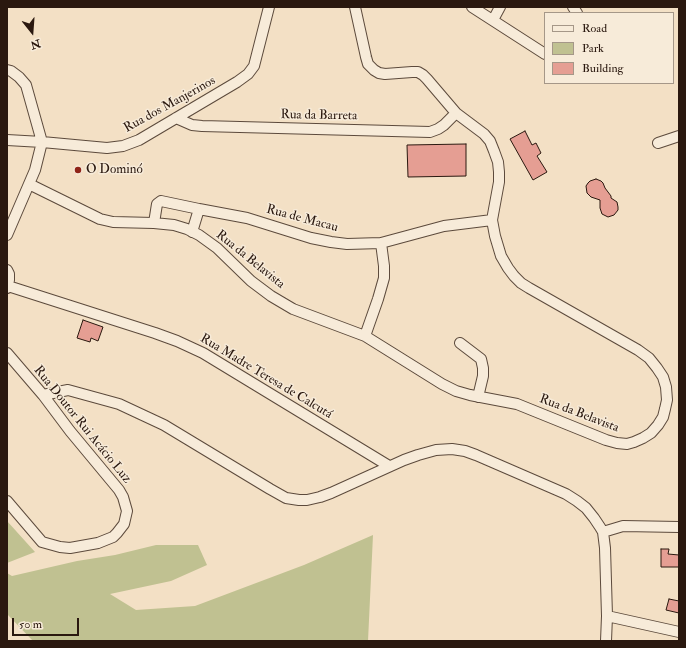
<!DOCTYPE html>
<meta charset="utf-8">
<style>
body{margin:0}
#map{position:relative;width:686px;height:648px;overflow:hidden;background:#f3e0c5;font-family:"IM FELL Double Pica",serif}
canvas{display:block}
.frame{position:absolute;inset:0;border:8px solid #2a180f;pointer-events:none}
.legend{position:absolute;left:544px;top:12px;width:130px;height:72px;box-sizing:border-box;background:#f7ebd9;border:1px solid #a59788;margin:0;padding:5px 7px;list-style:none;font-size:12px;color:#2a180f}
.legend li{display:flex;align-items:center;gap:8px;height:20px}
.legend b{width:20px;border:1px solid #a59788}
.north{position:absolute;left:12px;top:12px;width:40px;height:40px;-webkit-text-stroke:3px #f7ebd9;paint-order:stroke;rotate:163deg;font-size:11px;font-weight:700;line-height:16px;text-align:center;color:#2a180f}
.north::after{content:'';display:block;margin:auto;width:14px;height:18px;background:#2a180f;clip-path:polygon(50% 0,100% 100%,50% 72%,0 100%)}
.scale{position:absolute;left:12px;top:618px;width:67px;height:18px;box-sizing:border-box;border:2px solid #2a180f;border-top:0;padding-left:5px;font-size:12px;line-height:14px;white-space:nowrap;color:#2a180f;-webkit-text-stroke:3px #f7ebd9;paint-order:stroke}
</style>
<div id="map">
<canvas width="686" height="648"></canvas>
<div class="frame"></div>
<ul class="legend">
<li><b style="height:5px;background:#f7ebd9"></b>Road</li>
<li><b style="height:11px;background:#c0c191"></b>Park</li>
<li><b style="height:11px;background:#e59e93"></b>Building</li>
</ul>
<div class="north">N</div>
<div class="scale">50 m</div>
</div>
<script>
const ctx = document.querySelector('canvas').getContext('2d');
ctx.lineJoin = 'round';
function paint(path, color) {
  ctx.fillStyle = color;
  ctx.fill(path, 'evenodd');
}
function toPath(rows) {
  const path = new Path2D();
  for (const r of rows) {
    path.moveTo(r[0], r[1]);
    for (let i = 2; i < r.length; i += 2) path.lineTo(r[i], r[i + 1]);
  }
  return path;
}
function stroke(path, color, width, dash) {
  ctx.strokeStyle = color;
  ctx.lineWidth = width;
  ctx.lineCap = dash ? 'butt' : 'round';
  ctx.setLineDash(dash || []);
  ctx.stroke(path);
}
function write(font, color, halo, rows, align = 'center') {
  ctx.font = font + ' "IM FELL Double Pica",serif';
  ctx.lineWidth = 3;
  ctx.setLineDash([]);
  ctx.textBaseline = 'middle';
  ctx.strokeStyle = halo;
  ctx.fillStyle = color;
  for (const [text, x, y, turn = 0] of rows) {
    ctx.save();
    ctx.translate(x, y);
    ctx.rotate((+turn || 0) * Math.PI / 180);
    ctx.textAlign = isNaN(turn) ? turn : align;
    if (halo) ctx.strokeText(text, 0, 0);
    ctx.fillText(text, 0, 0);
    ctx.restore();
  }
}
paint(toPath([
 [7,521,35,552,7,563],
 [373,535,368,641,33,641,7,614,7,573,12,576,77,561,115,555,156,545,198,545,207,565,171,581,110,594,136,610,195,606,304,565]
]), '#c0c191');
const building = toPath([
 [525,131,532,145,536,143,541,153,537,156,547,172,533,180,510,139,525,131],
 [466,144,466,176,408,177,407,145,466,144],
 [596,179,601,181,603,183,605,188,611,196,611,198,617,202,618,207,618,210,614,215,608,217,602,214,600,208,600,200,591,197,587,193,586,186,588,183,590,181,596,179],
 [83,320,103,327,98,341,91,338,90,342,77,338,83,320],
 [661,549,669,549,668,554,679,555,679,567,661,567,661,549],
 [669,599,679,601,679,613,666,610,669,599]
]);
paint(building, '#e59e93');
stroke(building, '#2a180f', 1);
const minor = toPath([
 [472,7,545,54],
 [573,7,577,13],
 [493,20,500,7],
 [7,70,11,71,19,77,26,85,42,142,35,170,7,235],
 [176,118,192,125,202,126,430,132,438,129,444,125,456,113],
 [7,140,42,142,107,148,123,146,139,140,237,82,248,74,254,66,269,7],
 [658,143,679,136],
 [29,184,100,219,113,222,154,223,174,225,187,229,199,235,217,248,251,281,271,296,293,309,365,336,442,384,456,391,470,395,517,404,606,440,617,443,627,444,634,442,643,438,651,433,658,425,663,417,665,409,667,400,666,387,663,377,657,368,649,358,638,350,529,288,521,283,514,276,508,268,501,256,495,236,492,220,499,182,499,172,498,162,494,151,490,141,484,134,456,113,427,79,423,75,418,72,412,72,385,74,379,73,374,70,368,64,366,57,355,7],
 [154,223,157,204,161,201,199,209],
 [192,232,199,209,247,218,311,238,331,242,347,244,381,243,444,226,492,220],
 [7,270,9,274,9,280,7,288],
 [8,286,155,333,177,341,203,353,389,466],
 [365,336,378,299,384,278,384,266,381,243],
 [460,343,481,359,483,368,483,376,478,397],
 [7,353,43,395,70,431,119,490,123,497,127,511,124,524,117,533,113,537,98,543,70,548,60,547,42,542,7,501],
 [43,395,68,390,119,404,164,425,270,489,286,498,299,500,307,500,320,497,331,493,404,460,418,455,436,450,452,449,465,451,476,455,566,494,577,501,586,508,594,518,600,527,603,532,605,548,607,616,606,641],
 [603,532,623,526,679,527],
 [607,616,679,632]
]);
stroke(minor, '#5c4a3c', 12);
stroke(minor, '#f7ebd9', 10);
for (const [x, y, r, color] of [
 [78,170,4,"#8f2418"]
]) {
  const dot = new Path2D();
  dot.arc(x, y, r, 0, 2 * Math.PI);
  ctx.fillStyle = color;
  ctx.fill(dot);
  stroke(dot, '#f7ebd9', 1.5);
}
write('13px', '#2a180f', '#f7ebd9', [
 ["Rua dos Manjerinos",170,105,-29],
 ["Rua da Barreta",319,116,1],
 ["Rua de Macau",302,219,15],
 ["Rua da Belavista",250,260,39],
 ["Rua Madre Teresa de Calcutá",266,377,31],
 ["Rua da Belavista",579,414,21],
 ["Rua Doutor Rui Acácio Luz",82,425,51]
]);
write('13px', '#2a180f', '#f7ebd9', [
 ["O Dominó",86,170]
], 'left');
</script>
